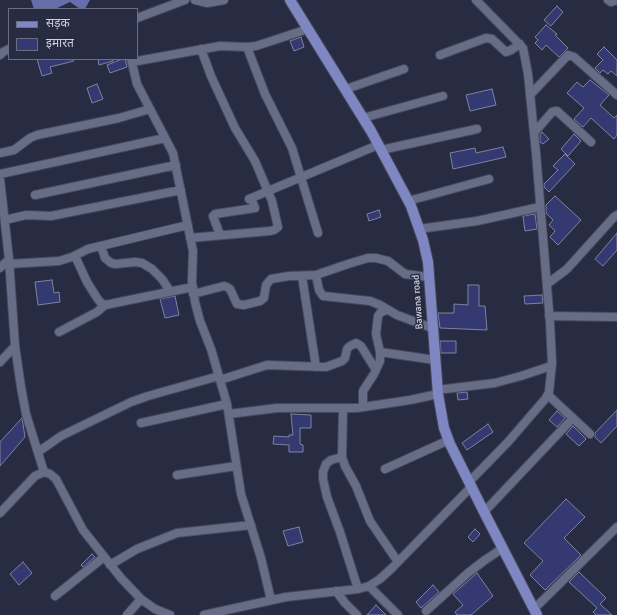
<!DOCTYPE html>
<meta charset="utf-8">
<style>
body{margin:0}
#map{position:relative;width:617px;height:615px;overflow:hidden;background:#282c42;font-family:Signika,"Noto Sans Devanagari",sans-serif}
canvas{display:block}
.legend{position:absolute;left:8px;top:8px;width:130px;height:52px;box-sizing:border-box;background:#282c42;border:1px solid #6a6e81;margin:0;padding:5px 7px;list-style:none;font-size:12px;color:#ced1df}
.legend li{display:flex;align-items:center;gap:8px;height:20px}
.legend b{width:20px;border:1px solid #6a6e81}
</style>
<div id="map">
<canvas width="617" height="615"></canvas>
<ul class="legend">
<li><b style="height:5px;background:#7f87c2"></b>सड़क</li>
<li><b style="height:11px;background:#343972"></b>इमारत</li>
</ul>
</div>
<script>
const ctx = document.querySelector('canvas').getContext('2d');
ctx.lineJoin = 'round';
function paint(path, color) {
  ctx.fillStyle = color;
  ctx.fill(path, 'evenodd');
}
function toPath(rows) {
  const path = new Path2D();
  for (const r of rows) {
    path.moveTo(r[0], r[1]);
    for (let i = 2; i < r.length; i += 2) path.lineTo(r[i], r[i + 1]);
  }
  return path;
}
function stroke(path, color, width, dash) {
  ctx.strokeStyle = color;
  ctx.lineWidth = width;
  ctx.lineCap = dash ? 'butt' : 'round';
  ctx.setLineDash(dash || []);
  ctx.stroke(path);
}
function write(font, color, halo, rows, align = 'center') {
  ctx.font = font + ' Signika,sans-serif';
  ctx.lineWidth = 3;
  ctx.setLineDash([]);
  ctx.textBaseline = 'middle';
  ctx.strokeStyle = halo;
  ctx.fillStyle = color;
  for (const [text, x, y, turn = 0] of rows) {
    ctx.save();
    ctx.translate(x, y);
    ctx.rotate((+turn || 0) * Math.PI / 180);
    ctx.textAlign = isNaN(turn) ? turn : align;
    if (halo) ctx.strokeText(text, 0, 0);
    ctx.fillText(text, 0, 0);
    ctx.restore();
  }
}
paint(toPath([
 [31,0,90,0,85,9,80,9,70,2,55,9,34,9]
]), '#666ead');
const building = toPath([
 [557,6,563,12,551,26,544,20,557,6],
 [546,25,557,34,555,35,568,48,559,57,546,45,542,50,535,43,538,40,535,37,546,25],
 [301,37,304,47,294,51,290,41,301,37],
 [604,47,617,60,617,76,611,71,608,74,603,70,600,73,595,68,603,60,597,54,604,47],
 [37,59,73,59,74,61,50,67,52,73,42,76,37,59],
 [98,59,113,59,113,61,99,65,98,59],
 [122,59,125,59,127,67,110,73,107,65,122,59],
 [590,80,609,95,600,105,614,118,617,115,617,135,614,139,591,118,583,127,574,119,584,108,567,93,577,82,583,87,590,80],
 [97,84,103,99,92,103,87,88,97,84],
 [492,89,496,105,470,111,466,95,492,89],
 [542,132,549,139,543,144,540,142,540,135,542,132],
 [574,134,581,141,568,156,561,149,574,134],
 [503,147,506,157,453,169,450,153,475,148,476,153,503,147],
 [565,154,575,164,549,192,544,187,544,184,558,170,553,166,565,154],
 [555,196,581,220,558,245,550,237,555,231,549,225,553,220,546,213,546,205,555,196],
 [379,210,381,217,369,221,367,214,379,210],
 [535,214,537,229,525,231,523,216,535,214],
 [617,233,617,250,603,266,595,259,617,233],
 [52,280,54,293,59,292,60,302,38,305,35,282,52,280],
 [468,285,479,285,479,306,485,306,487,330,440,328,438,313,454,313,454,304,468,305,468,285],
 [542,295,543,303,525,304,524,296,542,295],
 [175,296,179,315,165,318,160,299,175,296],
 [440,341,456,341,456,353,441,353,440,341],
 [467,392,468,399,458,400,457,393,467,392],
 [617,410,617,426,601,443,595,437,595,433,617,410],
 [557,411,565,418,557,427,549,420,557,411],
 [291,414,311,415,311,428,300,428,300,444,303,445,303,452,289,452,289,445,273,444,274,436,289,437,289,435,293,435,291,414],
 [22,418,25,437,0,466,0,442,22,418],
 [488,424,493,432,467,450,462,443,488,424],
 [573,426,586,439,579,446,566,434,573,426],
 [566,499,585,517,564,538,581,555,545,590,530,575,543,561,524,543,566,499],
 [299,527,303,542,288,546,283,531,299,527],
 [475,529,480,534,473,542,468,537,475,529],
 [92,554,95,557,83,567,81,565,92,554],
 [23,562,32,573,19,585,10,574,23,562],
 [579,572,606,598,600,604,612,615,596,615,593,612,597,608,569,582,579,572],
 [477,573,493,596,471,615,457,615,455,612,463,605,453,594,477,573],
 [433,585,439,592,421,608,416,602,433,585],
 [376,605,386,615,367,615,376,605]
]);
paint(building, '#343972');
stroke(building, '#7e839e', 1);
const minor = toPath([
 [195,0,207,3,224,0],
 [608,0,611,2,617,0],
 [137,18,185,0],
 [247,47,265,94,292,148,318,233],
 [0,55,3,52,9,49],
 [440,55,486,38,492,39,506,52,511,50,520,44],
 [131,59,137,84,173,153,193,251,192,282,195,302,200,321,211,349,227,404,241,494,261,558,271,600],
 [132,62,220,46,247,47,256,46,308,29],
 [346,89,404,69],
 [530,95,568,55,574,57,617,95],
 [363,118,443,96],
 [534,133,552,112,557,111,591,142],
 [381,150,477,129],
 [0,153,14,150,30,138,37,135,119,118,150,109],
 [0,174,165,138],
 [0,179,9,259,15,346,21,387,26,414,44,472],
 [35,195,176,165],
 [249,199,378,145],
 [408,201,489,179],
 [5,220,26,215,51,216,181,190],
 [419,229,477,221,540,207],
 [220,235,213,216,215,214,255,208,251,198],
 [190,238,270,231,274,230,278,227,272,201,255,161,235,128,211,76,201,49],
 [101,246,105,258,111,263,116,264,135,262,142,263,152,269,162,279,170,291],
 [75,256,87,282,97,298,101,303,105,305,193,287],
 [9,264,59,261,72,257,88,249,188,225],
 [0,268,9,259],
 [316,275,319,290,323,296,370,301,380,305,397,315,432,328],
 [302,276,316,367],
 [547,284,567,269,614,217,617,215],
 [193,294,224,286,227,287,230,289,237,304,244,305,260,301,264,298,266,285,271,279,289,276,316,275,348,264,368,258,376,258,388,261,405,274,428,277],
 [549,316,617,317],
 [59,332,97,312,105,305],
 [380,352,435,360],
 [0,362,15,346],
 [220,380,267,365,326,367,342,361,345,358,347,349,350,346,356,343,361,346,376,370],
 [437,390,495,383,521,376,551,366],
 [548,395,590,434],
 [363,407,363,391,374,374,380,361,380,352,376,334,378,316,381,312,387,310],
 [343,408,342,457,345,466,356,486,370,521,398,562],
 [229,414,277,408,357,408,410,400,438,394],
 [141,423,227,404],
 [38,452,61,436,131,402,148,396,219,376],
 [342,457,331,460,326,464,323,472,323,479,327,497,340,532,358,589],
 [385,469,449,440],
 [177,475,236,466],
 [469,482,508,442,546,398,549,392,552,363,550,323,536,153,528,74,523,48,476,0],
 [484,512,573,418],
 [0,513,35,476,44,472,50,474,56,479,83,530,121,578,141,599,155,609,170,615],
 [110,565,137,549,177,533,251,525],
 [369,586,398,615],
 [336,591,345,603,357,615],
 [55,596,104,557],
 [534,609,617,527],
 [426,611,468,573,485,560,503,548],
 [127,615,141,599],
 [204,615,286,597,358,589,369,586,380,579,392,568,472,486]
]);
const major = toPath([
 [290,0,371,131,411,206,423,240,428,262,438,394,444,428,450,444,484,512,537,615]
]);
stroke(minor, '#46495b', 10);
stroke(major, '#46495b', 12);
stroke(minor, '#686d87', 8);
stroke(major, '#7f87c2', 10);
write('10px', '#ced1df', '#282c42', [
 ["Bawana road",418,302,-94]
]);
</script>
